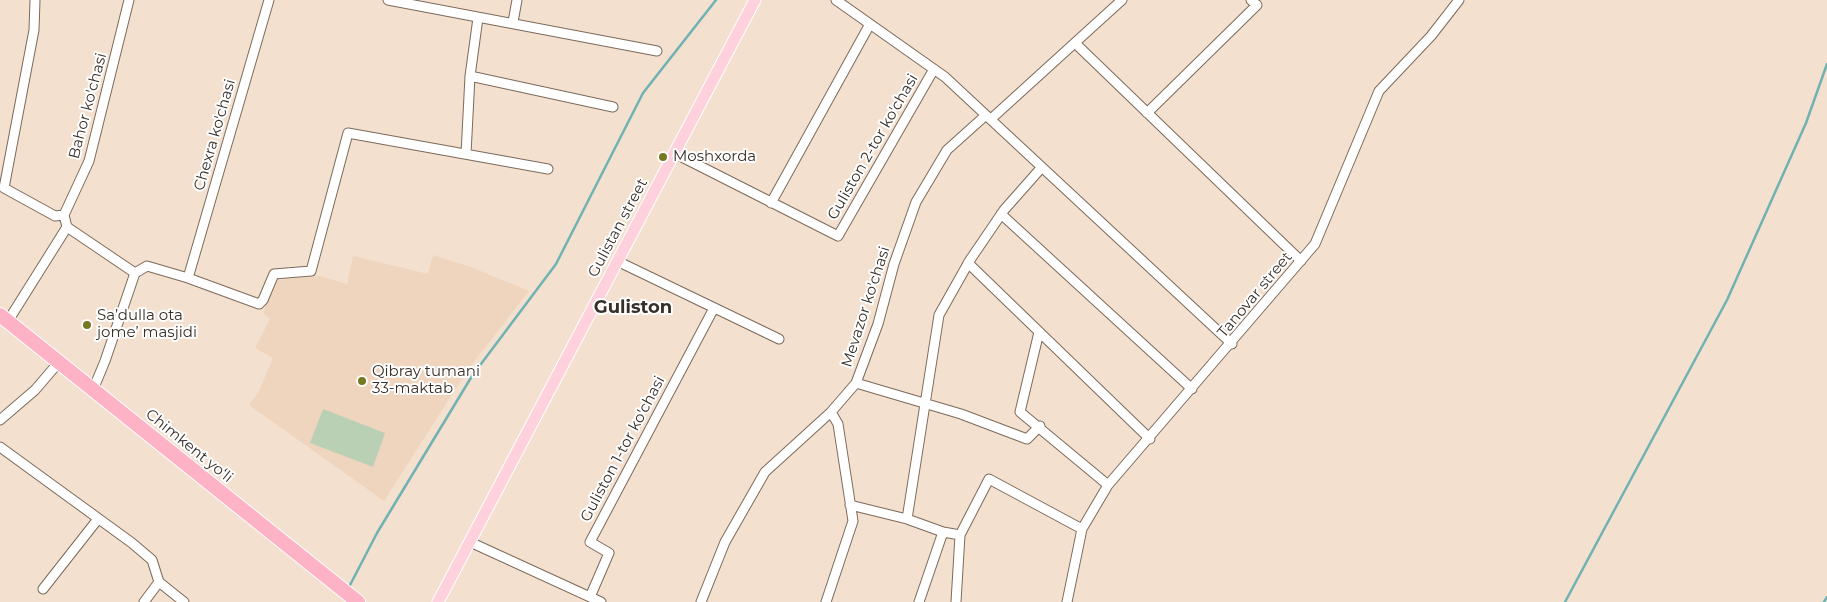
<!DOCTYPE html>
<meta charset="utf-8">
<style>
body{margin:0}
canvas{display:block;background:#f4e0ce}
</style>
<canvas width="1827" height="602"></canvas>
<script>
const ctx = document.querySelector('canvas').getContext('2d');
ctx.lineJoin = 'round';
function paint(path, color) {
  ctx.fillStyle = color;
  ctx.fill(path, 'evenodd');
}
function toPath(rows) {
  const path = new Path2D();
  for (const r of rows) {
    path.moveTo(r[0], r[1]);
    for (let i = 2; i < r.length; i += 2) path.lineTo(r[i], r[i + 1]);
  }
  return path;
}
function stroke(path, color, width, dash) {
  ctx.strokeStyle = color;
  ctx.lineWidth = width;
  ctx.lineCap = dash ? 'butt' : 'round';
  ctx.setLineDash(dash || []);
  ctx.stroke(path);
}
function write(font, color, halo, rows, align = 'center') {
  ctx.font = font + ' Montserrat,sans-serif';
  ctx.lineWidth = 4;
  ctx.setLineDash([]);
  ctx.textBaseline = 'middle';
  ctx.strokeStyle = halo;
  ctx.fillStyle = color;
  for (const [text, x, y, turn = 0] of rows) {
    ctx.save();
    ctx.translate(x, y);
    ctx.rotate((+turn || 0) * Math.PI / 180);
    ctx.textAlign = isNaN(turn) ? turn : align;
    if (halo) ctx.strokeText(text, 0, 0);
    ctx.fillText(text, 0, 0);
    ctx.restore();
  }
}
paint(toPath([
 [433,255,471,267,529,291,467,371,384,501,249,405,259,391,273,358,255,348,270,319,263,313,277,280,320,276,347,284,353,256,428,274]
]), '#efd5be');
paint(toPath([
 [323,409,385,433,373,467,310,443]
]), '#bad0b5');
stroke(toPath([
 [349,587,377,533,472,376,556,264,643,93,716,0],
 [1565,602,1727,300,1806,123,1827,64],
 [1824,602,1827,597]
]), '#70b2b4', 2.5);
const minor = toPath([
 [35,0,34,30,4,188,55,216,64,215],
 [388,0,657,51],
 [836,0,945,77,1232,344],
 [513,22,517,0],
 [1076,44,1301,261],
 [470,76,613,107],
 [1147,113,1257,5,1251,0],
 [991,119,1122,0],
 [674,153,838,236,934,69],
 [466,154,470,76,478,18],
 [771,203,870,24],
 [1001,214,1192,389],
 [64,215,67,227,135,273,147,266,188,278,259,304,263,300,274,274,311,271,348,133,548,169],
 [64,215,89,161,129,0],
 [617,261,779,339],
 [968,263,1150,439],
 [188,278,269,0],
 [8,321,67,227],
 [1039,332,1020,412,1108,485],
 [856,383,961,414,1027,439,1040,426],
 [93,390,105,361,135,273],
 [0,420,35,390,59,362],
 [0,447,132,543,152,560,159,582,184,602],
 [850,505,907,519,943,532,960,535],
 [907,519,939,315,970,260,1004,210,1042,167],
 [470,542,601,602],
 [43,589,98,519],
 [590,597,609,553,590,542,714,308],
 [144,602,159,582],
 [701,602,725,542,765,472,831,412,856,383,878,324,894,264,916,202,947,150,986,115],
 [826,602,853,521,838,424,831,412],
 [919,602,943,532],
 [956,602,960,535,989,479,1082,529],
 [1067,602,1082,529,1108,485,1315,244,1379,91,1431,36,1459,0]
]);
const major = toPath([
 [438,602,755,0]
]);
const highway = toPath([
 [0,315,358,602]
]);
stroke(minor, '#7c6a5b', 11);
stroke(major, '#fff', 13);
stroke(highway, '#fff', 16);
stroke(minor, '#fff', 9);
stroke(major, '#fed1dc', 11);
stroke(highway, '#fdb2c5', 14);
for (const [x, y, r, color] of [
 [663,157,5,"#757921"],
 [87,325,5,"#757921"],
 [362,381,5,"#757921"]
]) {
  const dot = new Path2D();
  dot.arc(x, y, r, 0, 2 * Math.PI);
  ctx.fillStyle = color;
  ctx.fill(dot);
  stroke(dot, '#fff', 2);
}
write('15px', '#372f29', '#fff', [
 ["Bahor ko'chasi",88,106,-75],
 ["Chexra ko'chasi",215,135,-74],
 ["Guliston 2-tor ko'chasi",873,147,-60],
 ["Gulistan street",618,228,-62],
 ["Tanovar street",1255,295,-50],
 ["Mevazor ko'chasi",866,307,-72],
 ["Chimkent yo‘li",189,446,39],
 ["Guliston 1-tor ko'chasi",623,449,-62]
]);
write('15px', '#372f29', '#fff', [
 ["Moshxorda",673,157],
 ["Sa’dulla ota",97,316],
 ["jome’ masjidi",97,333],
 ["Qibray tumani",372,372],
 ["33-maktab",372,389]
], 'left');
write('bold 18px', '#372f29', '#fff', [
 ["Guliston",633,308]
]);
</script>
